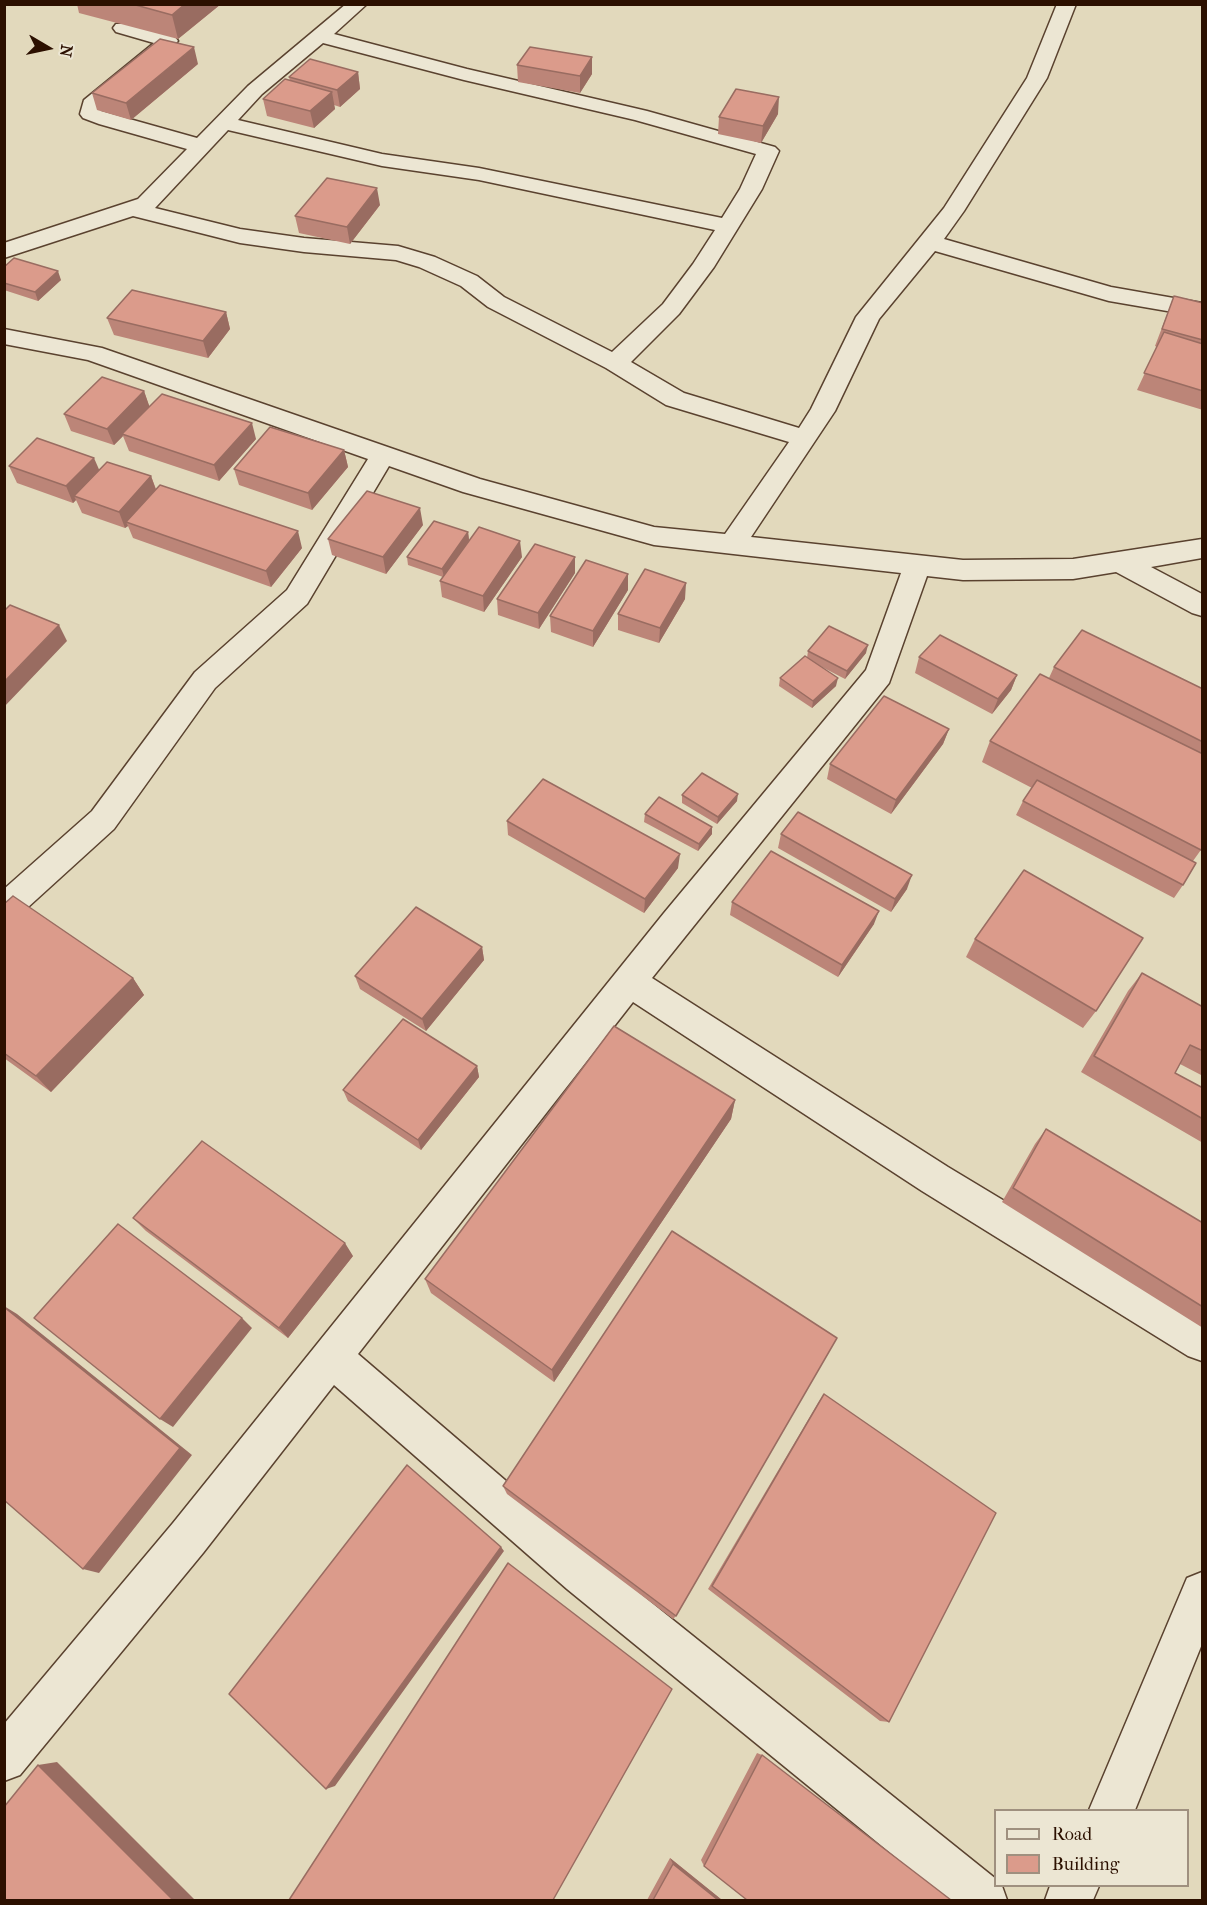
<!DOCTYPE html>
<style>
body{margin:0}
#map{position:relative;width:1207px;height:1905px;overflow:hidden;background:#e2d9bc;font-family:"IM FELL French Canon",serif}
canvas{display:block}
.frame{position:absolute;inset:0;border:6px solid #2c1000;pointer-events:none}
.legend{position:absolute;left:994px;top:1809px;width:195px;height:78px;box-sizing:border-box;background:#ece6d3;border:2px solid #9f907f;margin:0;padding:8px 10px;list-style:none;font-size:18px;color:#2c1000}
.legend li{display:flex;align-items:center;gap:12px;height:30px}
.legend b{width:30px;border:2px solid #9f907f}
.north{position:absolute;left:18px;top:18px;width:60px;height:60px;-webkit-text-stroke:4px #ece6d3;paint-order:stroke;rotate:99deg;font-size:16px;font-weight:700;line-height:24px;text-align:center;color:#2c1000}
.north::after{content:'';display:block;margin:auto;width:21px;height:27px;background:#2c1000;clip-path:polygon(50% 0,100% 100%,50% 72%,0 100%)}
</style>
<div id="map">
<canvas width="1207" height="1905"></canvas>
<div class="frame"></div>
<ul class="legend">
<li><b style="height:8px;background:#ece6d3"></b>Road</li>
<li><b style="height:16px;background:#db9b8b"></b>Building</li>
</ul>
<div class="north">N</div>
</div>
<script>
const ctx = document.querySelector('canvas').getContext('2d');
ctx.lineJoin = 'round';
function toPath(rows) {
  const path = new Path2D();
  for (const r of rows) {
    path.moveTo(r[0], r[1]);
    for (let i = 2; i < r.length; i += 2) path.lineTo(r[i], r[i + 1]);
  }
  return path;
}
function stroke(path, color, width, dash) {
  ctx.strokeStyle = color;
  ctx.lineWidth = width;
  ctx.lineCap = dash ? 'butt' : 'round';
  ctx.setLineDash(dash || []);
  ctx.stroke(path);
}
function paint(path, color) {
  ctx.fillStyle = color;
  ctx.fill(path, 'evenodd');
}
const minor = toPath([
 [346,4,367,4,334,34,467,69,647,111,775,147,779,151,762,189,714,267,679,314,631,362,684,393,799,428,811,409,856,317,944,208,1027,78,1057,4,1076,4,1047,78,964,211,944,239,1111,287,1202,303,1202,317,1109,301,935,251,879,319,835,411,751,537,963,560,1073,559,1202,539,1202,558,1151,567,1202,594,1202,616,1192,613,1116,572,1073,579,963,580,927,576,889,683,652,978,948,1167,1202,1320,1202,1361,1188,1356,922,1191,633,1002,358,1354,597,1559,996,1879,996,1886,1002,1886,1007,1900,948,1900,567,1589,334,1385,203,1553,20,1775,4,1781,4,1724,173,1523,664,913,866,670,901,573,654,545,463,492,389,466,307,604,215,688,114,829,15,919,4,923,4,889,92,811,195,672,287,590,368,459,88,360,4,344,4,329,102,348,480,479,654,527,725,534,789,442,666,405,606,368,488,307,461,286,419,267,396,260,304,252,240,243,133,216,4,258,4,243,138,199,187,149,99,124,83,118,80,114,84,100,154,43,116,32,113,28,116,24,130,24,175,37,178,41,101,106,101,111,197,138,248,86,346,4],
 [323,43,464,80,635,120,756,154,740,189,722,218,479,168,382,154,238,120,262,94,323,43],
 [228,130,382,166,479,180,715,230,693,264,663,304,612,352,504,297,477,276,435,257,398,246,304,238,240,229,155,208,228,130],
 [1202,1572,1202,1644,1135,1810,1089,1810,1187,1578,1202,1572],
 [1050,1886,1099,1886,1093,1900,1045,1900,1050,1886]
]);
stroke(minor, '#5a422f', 3);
paint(minor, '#ece6d3');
paint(toPath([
 [77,4,221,4,178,39,79,13],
 [592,57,592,74,580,93,518,82,517,65],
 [198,64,131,120,97,110,92,93],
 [358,72,360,89,340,107,334,105,335,109,314,128,267,116,263,99,290,81,289,77],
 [778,114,761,143,718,134,719,117],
 [380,205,350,244,299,233,295,216],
 [4,267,61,280,38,301,4,290],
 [1174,296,1203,303,1203,410,1137,390,1157,347,1155,346],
 [226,312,230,329,208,358,114,335,107,318],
 [144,391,149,406,256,439,219,481,129,451,123,436,114,445,71,431,64,414],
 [344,450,348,467,312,510,239,485,234,469],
 [9,466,99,470,151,476,156,489,302,548,271,587,133,538,128,526,125,528,82,513,76,500,73,503,17,483],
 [423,525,386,574,332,555,328,539],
 [468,532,469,540,522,557,484,612,442,597,440,581,443,577,408,565,407,557],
 [575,573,539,629,498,615,497,599],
 [628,590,593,647,551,632,550,616],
 [685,599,659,643,618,630,618,614],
 [808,651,866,653,845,679,818,665,836,686,812,708,779,686,780,678,807,658],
 [919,657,1017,675,1011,690,992,714,915,673],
 [1054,667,1203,689,1203,847,1193,861,1183,885,1174,898,1016,815,1023,801,1032,788,982,762,990,741,1049,678],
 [949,729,943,744,891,814,827,779,830,764],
 [682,795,737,801,717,824,682,803],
 [645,814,712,827,712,834,698,851,644,822],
 [507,821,678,868,644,913,508,835],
 [781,834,907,889,891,912,778,848],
 [732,902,874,924,838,977,730,915],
 [4,904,133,978,144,995,51,1092,4,1058],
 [975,939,1096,1011,1083,1028,966,957],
 [482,947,484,960,426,1031,360,989,355,976],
 [1142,973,1203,1007,1203,1076,1180,1064,1175,1073,1203,1088,1203,1143,1081,1072,1128,991],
 [477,1066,479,1077,421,1150,348,1101,343,1090],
 [735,1100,731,1119,554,1382,431,1293,425,1279],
 [1046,1129,1203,1223,1203,1328,1002,1202,1035,1144],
 [133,1218,353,1256,288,1338,146,1231],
 [824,1394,889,1722,880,1721,708,1589,818,1403],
 [503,1486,676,1616,673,1619,507,1494],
 [757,1753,762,1755,704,1866,701,1860],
 [670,1858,722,1900,647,1900]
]), '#bc8578');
paint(toPath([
 [185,4,221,4,178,39,172,15],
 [194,47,198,64,131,120,126,103],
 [592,57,592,74,580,93,580,76],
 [358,72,360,89,340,107,337,90],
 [332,92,335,109,314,128,310,111],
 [779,97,778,114,761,143,763,126],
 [377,188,380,205,350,244,347,227],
 [58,271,61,280,38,301,35,292],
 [226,312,230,329,208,358,203,341],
 [144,391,150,408,122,434,123,436,114,445,107,429],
 [252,423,256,439,219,481,214,465],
 [344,450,348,467,312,510,308,493],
 [94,458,101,474,74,496,76,500,73,503,66,486],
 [151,476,157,493,126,522,128,526,125,528,119,512],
 [420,508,423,525,386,574,383,557],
 [298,531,302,548,271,587,266,571],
 [468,532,469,540,444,577,442,569],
 [520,541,522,557,484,612,483,596],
 [575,557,575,573,539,629,538,613],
 [628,574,628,590,593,647,593,631],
 [686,583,685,599,659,643,660,628],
 [59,625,67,641,4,707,4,682],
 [868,645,866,653,845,679,847,671],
 [1017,675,1011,690,992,714,998,699],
 [838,678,836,686,812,708,813,701],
 [949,729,943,744,891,814,896,800],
 [738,794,737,801,717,824,718,817],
 [712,827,712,834,698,851,699,844],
 [680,854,678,868,644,913,645,899],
 [912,875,907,889,891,912,895,899],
 [879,911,874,924,838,977,842,965],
 [482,947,484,960,426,1031,422,1019],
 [133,978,144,995,51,1092,36,1076],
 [477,1066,479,1077,421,1150,418,1140],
 [735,1100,731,1119,554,1382,552,1370],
 [345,1243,353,1256,288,1338,279,1328],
 [4,1306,17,1314,192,1455,99,1573,83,1569],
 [242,1318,252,1328,173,1427,160,1419],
 [501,1547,504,1551,335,1786,326,1789],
 [57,1762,195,1900,173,1900,38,1765],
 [670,1858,722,1900,718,1900,673,1864]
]), '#996c61');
const building = toPath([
 [132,4,185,4,172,15,132,4],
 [160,39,194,47,126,103,92,93,160,39],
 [530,47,592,57,580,76,517,65,530,47],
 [310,59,358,72,337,90,289,77,310,59],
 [285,79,332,92,310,111,263,99,285,79],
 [736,89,779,97,763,126,719,117,736,89],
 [327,178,377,188,347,227,295,216,327,178],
 [14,258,58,271,35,292,4,283,4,267,14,258],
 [132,290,226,312,203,341,107,318,132,290],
 [1174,296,1203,303,1203,340,1162,329,1174,296],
 [1164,332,1203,344,1203,391,1144,373,1164,332],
 [102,377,144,391,107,429,64,414,102,377],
 [162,394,252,423,214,465,122,434,162,394],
 [270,427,344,450,308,493,234,469,270,427],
 [37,438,94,458,66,486,9,466,37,438],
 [107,462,151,476,119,512,74,496,107,462],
 [160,485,298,531,266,571,126,522,160,485],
 [367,491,420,508,383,557,328,539,367,491],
 [434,521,468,532,442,569,407,557,434,521],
 [479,527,520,541,483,596,440,581,479,527],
 [535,544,575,557,538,613,497,599,535,544],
 [586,560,628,574,593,631,550,616,586,560],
 [645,569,686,583,660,628,618,614,645,569],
 [10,605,59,625,4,682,4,611,10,605],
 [829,626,868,645,847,671,808,651,829,626],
 [1082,630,1203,689,1203,742,1054,667,1082,630],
 [940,635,1017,675,998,699,919,657,940,635],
 [805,656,838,678,813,701,780,678,805,656],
 [1040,674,1203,754,1203,847,1201,850,990,741,1040,674],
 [884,696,949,729,896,800,830,764,884,696],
 [702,773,738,794,718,817,682,795,702,773],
 [543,779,680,854,645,899,507,821,543,779],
 [1037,780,1196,863,1183,885,1023,801,1037,780],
 [659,797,712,827,699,844,645,814,659,797],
 [798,812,912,875,895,899,781,834,798,812],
 [771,851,879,911,842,965,732,902,771,851],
 [1024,870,1143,938,1096,1011,975,939,1024,870],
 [13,896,133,978,36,1076,4,1053,4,904,13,896],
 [416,907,482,947,422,1019,355,976,416,907],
 [1142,973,1203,1007,1203,1051,1190,1045,1175,1073,1203,1088,1203,1119,1094,1056,1142,973],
 [403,1019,477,1066,418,1140,343,1090,403,1019],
 [614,1026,735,1100,552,1370,425,1279,614,1026],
 [1046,1129,1203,1223,1203,1307,1013,1188,1046,1129],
 [202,1141,345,1243,279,1328,133,1218,202,1141],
 [118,1224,242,1318,160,1419,34,1318,118,1224],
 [672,1231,837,1338,676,1616,503,1486,672,1231],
 [4,1307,180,1448,83,1569,4,1500,4,1307],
 [824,1394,996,1513,889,1722,712,1586,824,1394],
 [407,1465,501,1547,326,1789,229,1694,407,1465],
 [508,1563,672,1689,553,1900,289,1900,508,1563],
 [762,1755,951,1900,747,1900,704,1866,762,1755],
 [38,1765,173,1900,4,1900,4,1807,38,1765],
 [673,1864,718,1900,653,1900,673,1864]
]);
paint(building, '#db9b8b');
stroke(building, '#996c61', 1.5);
</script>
